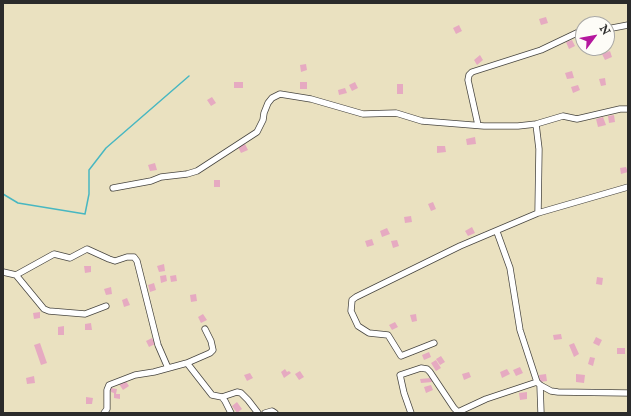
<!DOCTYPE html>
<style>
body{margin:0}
#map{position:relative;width:631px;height:416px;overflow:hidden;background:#eae1c0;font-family:"IM FELL English",serif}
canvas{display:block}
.frame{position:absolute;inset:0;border:4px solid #2b2b2b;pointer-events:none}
.north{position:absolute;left:575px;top:16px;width:40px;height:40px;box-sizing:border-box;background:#fdfcf7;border:1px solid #a9a8a5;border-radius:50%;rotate:58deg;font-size:11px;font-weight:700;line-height:16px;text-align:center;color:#2b2b2b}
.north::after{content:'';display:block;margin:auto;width:14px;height:18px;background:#b5179e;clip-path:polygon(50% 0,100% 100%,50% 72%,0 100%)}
</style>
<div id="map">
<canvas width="631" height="416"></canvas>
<div class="frame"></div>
<div class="north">N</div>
</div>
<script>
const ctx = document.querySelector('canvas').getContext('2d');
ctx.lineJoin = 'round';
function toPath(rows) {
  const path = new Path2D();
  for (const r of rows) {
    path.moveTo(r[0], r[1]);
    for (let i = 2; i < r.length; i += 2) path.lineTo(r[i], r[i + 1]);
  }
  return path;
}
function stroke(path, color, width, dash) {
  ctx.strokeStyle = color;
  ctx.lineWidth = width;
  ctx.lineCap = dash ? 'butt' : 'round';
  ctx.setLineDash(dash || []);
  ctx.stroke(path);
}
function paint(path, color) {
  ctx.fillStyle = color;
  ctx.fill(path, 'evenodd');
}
stroke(toPath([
 [3,194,18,203,85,214,89,194,89,170,106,148,189,76]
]), '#48b7c1', 1.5);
paint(toPath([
 [546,17,548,23,541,25,539,19],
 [459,25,462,31,456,34,453,28],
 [572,40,575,46,569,49,566,42],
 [610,51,612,57,605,60,602,54],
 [480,55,483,60,477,65,474,60],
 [306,64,307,70,301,72,300,65],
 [572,71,574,78,567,79,565,73],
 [605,78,606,85,601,86,599,79],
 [234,82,243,82,243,88,234,88],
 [300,82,307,82,307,89,300,89],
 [355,82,358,88,352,91,349,85],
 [397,84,403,84,403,94,397,94],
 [578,85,580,90,573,93,571,87],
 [345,88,347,93,339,95,338,90],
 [212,97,216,103,211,106,207,100],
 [614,115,615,122,609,123,608,116],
 [603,117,606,125,598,127,596,119],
 [475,137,476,144,467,145,466,139],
 [245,144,248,150,241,153,238,147],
 [437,146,445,146,446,152,437,153],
 [155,163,157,170,150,171,148,165],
 [626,167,628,172,621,174,620,168],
 [214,180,220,180,220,187,214,187],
 [433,202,436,209,431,211,428,204],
 [411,216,412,222,405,223,404,217],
 [472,227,475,233,468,236,465,231],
 [387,228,390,234,382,237,380,231],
 [372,239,374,245,367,247,365,241],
 [397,240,399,246,393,248,391,241],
 [164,264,165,271,159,272,157,266],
 [84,266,91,266,91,272,85,273],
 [166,275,167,281,161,283,160,276],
 [176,275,177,281,171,282,170,276],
 [597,277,603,278,602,285,596,284],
 [154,283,156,290,150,292,148,285],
 [111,287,112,294,106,295,104,289],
 [196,294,197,301,191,302,190,295],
 [127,298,130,305,124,307,122,300],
 [40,312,40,318,34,319,33,313],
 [203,314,207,320,201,323,198,317],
 [416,314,417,321,412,322,410,315],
 [395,322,398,327,392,330,389,325],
 [91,323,92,330,85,330,85,324],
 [64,326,64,335,58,335,58,327],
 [561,334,562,339,554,340,553,335],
 [596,337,602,340,599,346,593,343],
 [152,338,155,344,149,347,146,341],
 [40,343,47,363,41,365,34,345],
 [574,343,579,354,574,357,569,345],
 [617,348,625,348,625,354,617,354],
 [429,352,431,357,424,360,422,355],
 [441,356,445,362,440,365,436,359],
 [590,357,595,358,593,366,588,364],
 [436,360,441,368,436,371,431,363],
 [520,367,523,373,516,376,513,370],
 [285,369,287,372,289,371,291,373,284,378,281,372],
 [507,369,510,374,502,378,500,372],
 [300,371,304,377,299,380,295,374],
 [469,372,471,377,464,380,462,374],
 [250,373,253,378,247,381,244,375],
 [546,374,547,381,540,382,539,375],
 [576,374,585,375,584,383,576,382],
 [34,376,35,383,27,384,26,378],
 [431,378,432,382,421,383,420,379],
 [125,380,129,386,123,390,119,384],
 [431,385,433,390,426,393,424,387],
 [111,388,117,389,116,394,120,394,120,399,114,398,114,393,111,392],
 [527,392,527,399,520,400,519,393],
 [86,397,93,398,92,404,86,404],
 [237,402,242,409,237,413,232,406]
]), '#e6aac1');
const minor = toPath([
 [607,29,628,25],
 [536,124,539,149,538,213],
 [478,125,468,80,469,75,472,72,541,50,583,30],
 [113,188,151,181,161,177,187,174,197,171,257,132,263,120,264,113,268,103,272,98,280,94,311,99,363,114,396,113,422,121,484,126,518,126,536,124,563,116,577,119,620,109,628,109],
 [497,232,510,268,520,330,537,382,540,385,551,391,558,392,628,393],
 [3,272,16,275,44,309,49,311,85,314,106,306],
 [16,275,54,254,70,258,87,249,109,259,115,261,127,257,134,257,137,261,158,345,168,368],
 [434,343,401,356,388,335,369,333,358,326,351,311,352,300,356,297,460,246,538,213,628,187],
 [187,363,212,395,222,397,225,401,231,413],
 [540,385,541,413],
 [222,397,237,392,241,393,248,400,258,413],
 [104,413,107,409,107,390,109,385,135,375,154,372,187,363,210,353,213,350,211,341,205,329],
 [265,413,272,411,275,413],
 [411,413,404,393,400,375,421,368,427,369,430,372,454,408,458,412,486,399,537,382]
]);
stroke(minor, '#484641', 7);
stroke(minor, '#fff', 5.5);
</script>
